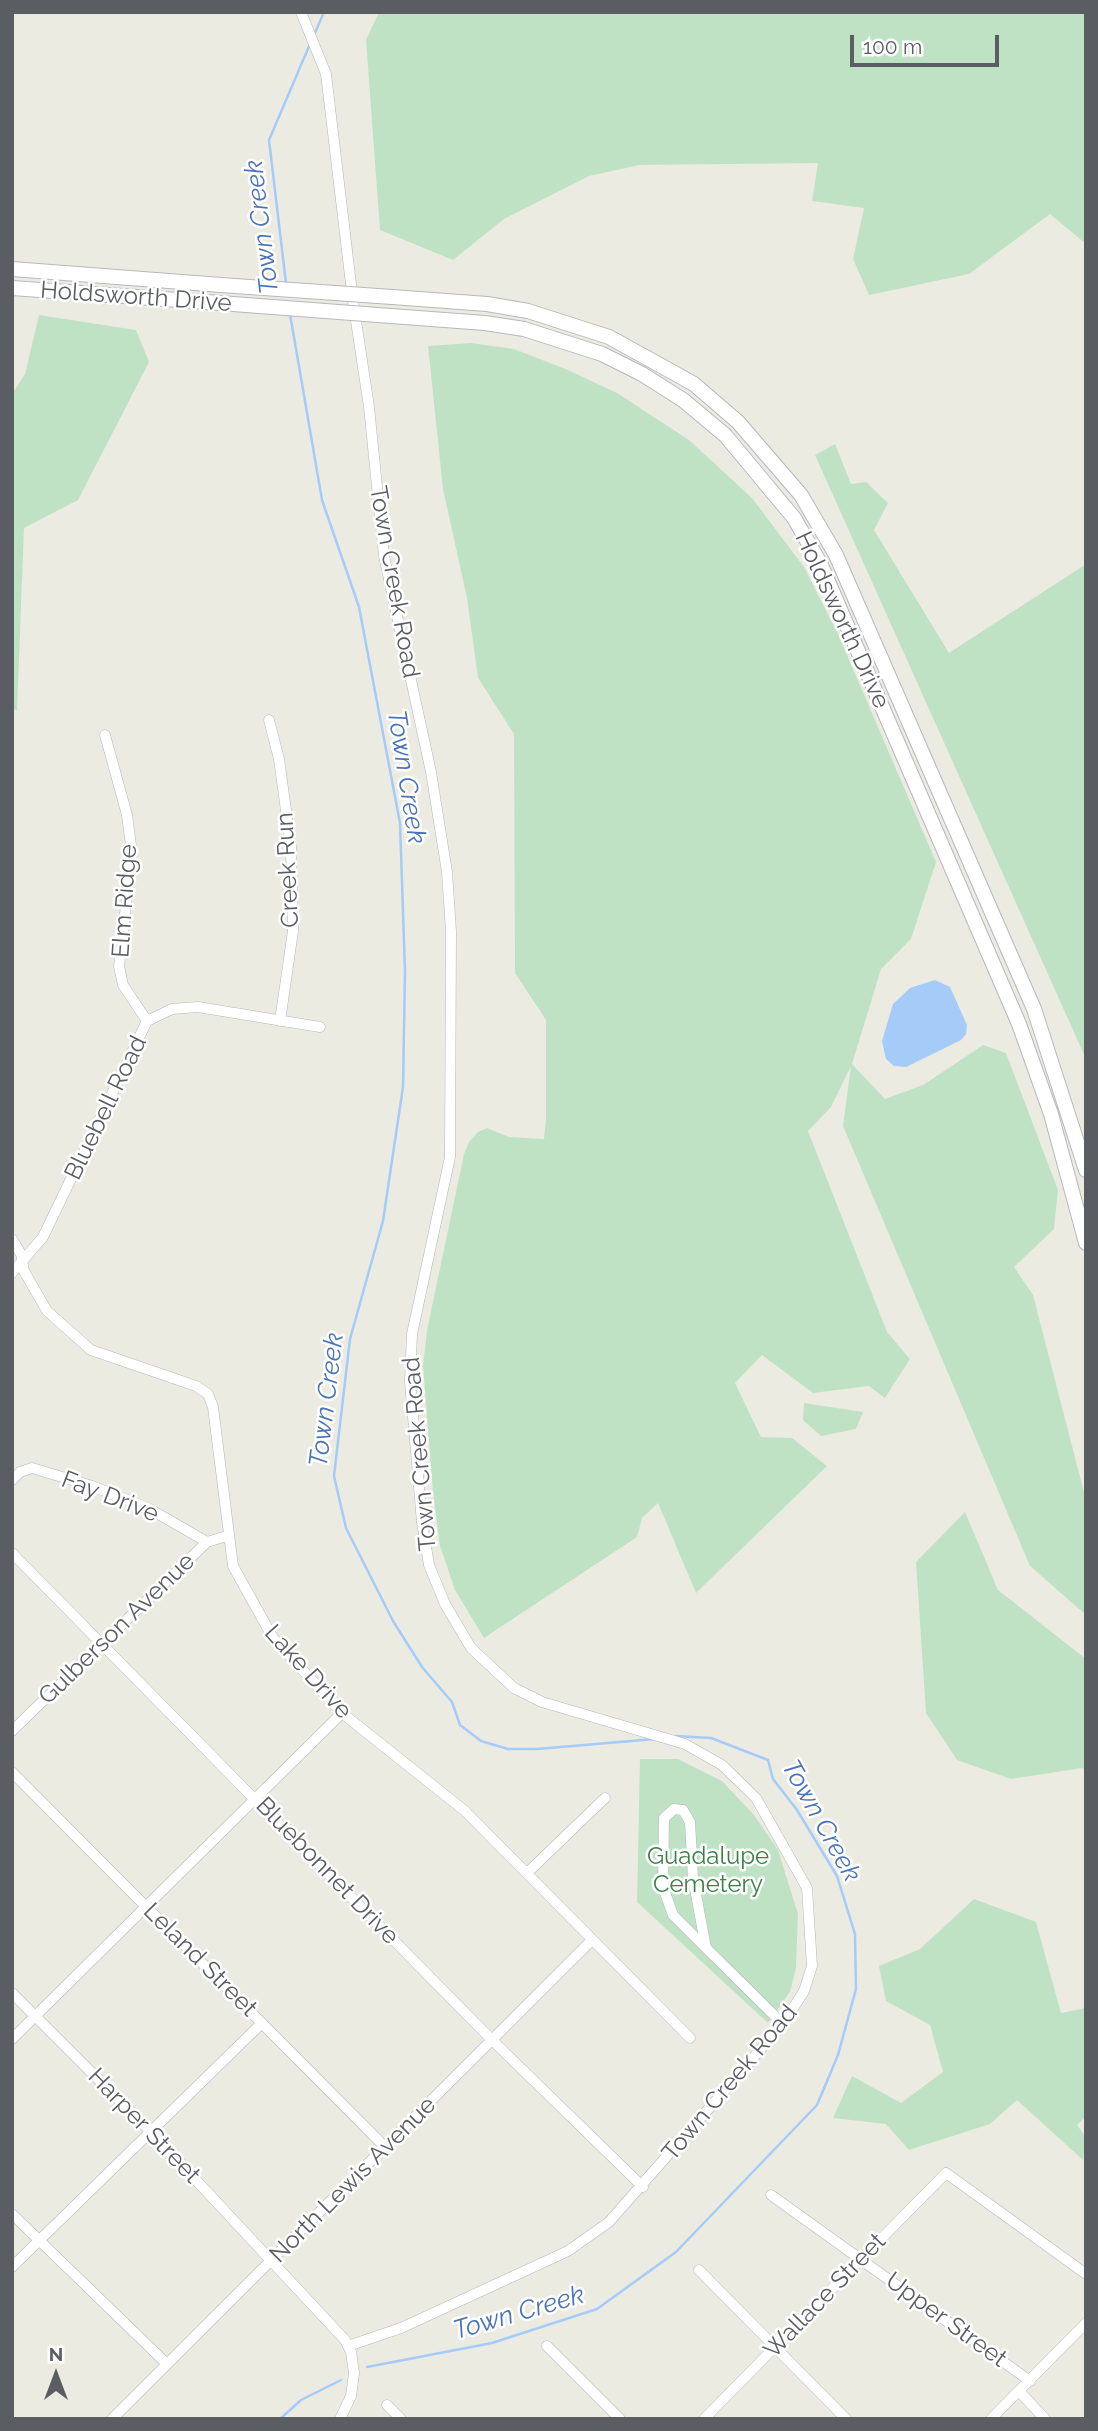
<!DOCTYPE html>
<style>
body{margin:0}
#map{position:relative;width:1098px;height:2431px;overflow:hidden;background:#ecebe2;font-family:Raleway,sans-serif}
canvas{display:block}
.frame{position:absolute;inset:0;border:14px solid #5a5d62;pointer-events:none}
.north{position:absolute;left:21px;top:2340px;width:70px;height:70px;-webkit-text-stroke:5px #fff;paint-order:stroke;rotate:0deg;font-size:19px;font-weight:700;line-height:28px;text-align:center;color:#5a5d62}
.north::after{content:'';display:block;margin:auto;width:24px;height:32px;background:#5a5d62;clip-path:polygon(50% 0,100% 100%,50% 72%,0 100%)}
.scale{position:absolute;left:850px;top:35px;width:149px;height:32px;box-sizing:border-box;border:4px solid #5a5d62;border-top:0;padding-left:9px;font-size:21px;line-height:24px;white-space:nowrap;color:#5a5d62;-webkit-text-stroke:5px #fff;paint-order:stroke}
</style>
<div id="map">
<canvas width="1098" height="2431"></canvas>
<div class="frame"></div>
<div class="north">N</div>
<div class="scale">100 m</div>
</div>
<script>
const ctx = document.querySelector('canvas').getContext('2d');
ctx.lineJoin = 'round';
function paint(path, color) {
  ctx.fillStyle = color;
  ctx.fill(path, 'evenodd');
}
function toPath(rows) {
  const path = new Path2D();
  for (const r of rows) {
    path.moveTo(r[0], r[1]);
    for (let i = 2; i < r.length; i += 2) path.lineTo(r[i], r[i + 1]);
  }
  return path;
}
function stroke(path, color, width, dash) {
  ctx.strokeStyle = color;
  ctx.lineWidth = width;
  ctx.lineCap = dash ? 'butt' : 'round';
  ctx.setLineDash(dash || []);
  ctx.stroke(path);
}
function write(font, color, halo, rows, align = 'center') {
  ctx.font = font + ' Raleway,sans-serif';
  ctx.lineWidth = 5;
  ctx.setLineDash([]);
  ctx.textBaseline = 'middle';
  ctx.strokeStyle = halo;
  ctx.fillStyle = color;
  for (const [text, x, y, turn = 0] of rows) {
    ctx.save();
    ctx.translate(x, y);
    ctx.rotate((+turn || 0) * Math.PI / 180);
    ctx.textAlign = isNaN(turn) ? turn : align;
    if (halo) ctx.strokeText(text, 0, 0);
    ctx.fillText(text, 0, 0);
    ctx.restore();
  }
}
paint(toPath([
 [379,12,1086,12,1086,244,1050,214,969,274,869,295,853,259,864,208,812,201,818,163,640,165,589,176,504,219,453,260,380,230,366,40],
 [39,315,136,330,149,362,78,500,24,528,17,711,12,707,12,394,25,374],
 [471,343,514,349,568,370,617,393,689,440,752,498,804,567,838,634,936,862,911,939,881,969,852,1064,885,1099,923,1085,983,1045,1006,1053,1058,1190,1054,1229,1014,1267,1033,1295,1086,1500,1086,1615,1030,1566,843,1126,851,1066,831,1107,808,1131,887,1332,910,1359,885,1398,869,1386,813,1393,762,1355,735,1383,761,1437,792,1438,827,1466,696,1593,658,1503,642,1518,637,1537,484,1638,455,1590,440,1546,433,1492,423,1366,427,1330,464,1154,469,1142,478,1132,487,1128,509,1137,544,1139,546,1119,546,1020,515,973,514,734,478,678,467,598,443,489,428,346],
 [835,444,851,484,866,482,888,503,874,530,949,653,1086,564,1086,1059,815,455],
 [804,1403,863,1412,856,1429,821,1436,803,1420],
 [965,1512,998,1590,1086,1659,1086,1770,1082,1768,1011,1779,957,1760,926,1713,916,1562],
 [640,1759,678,1759,722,1781,754,1815,778,1850,798,1914,796,1968,790,1992,768,2023,637,1902],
 [974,1899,1036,1922,1061,2013,1086,2008,1086,2116,1077,2125,1086,2137,1083,2160,1017,2100,990,2124,909,2150,886,2124,833,2118,852,2076,901,2103,943,2072,930,2025,886,2001,879,1966,920,1949]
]), '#c0e2c4');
paint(toPath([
 [935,980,950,987,967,1025,966,1034,961,1040,906,1067,894,1066,886,1059,882,1041,893,1004,910,988]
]), '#a5cbf9');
stroke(toPath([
 [314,35,324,12],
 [286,283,269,140,310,44],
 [290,314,322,500,359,607,400,823,405,971,403,1087,383,1221,350,1339,334,1476,346,1528,393,1621,422,1667,452,1702,460,1725,481,1741,508,1749,537,1749,655,1739],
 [367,2367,492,2343,597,2309,676,2252,817,2105,838,2055,856,1989,855,1934,837,1876,797,1810,773,1779,768,1760,711,1738,676,1736],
 [280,2419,301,2400,341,2380]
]), '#a5cbf9', 2.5);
const minor = toPath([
 [301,12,326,74,353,301,369,407,384,556,431,772,447,872,451,931,450,1157,412,1334,410,1381,422,1522,429,1565,445,1604,471,1648,514,1688,542,1702,685,1744,722,1765,756,1798,807,1888,812,1966,804,1991,783,2024,609,2222,568,2251,401,2328,348,2346],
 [269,720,279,759,291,847,293,931,280,1021],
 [105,735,127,815,132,853,119,966,123,985,147,1021],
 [12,1239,21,1254,24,1271,47,1311,91,1350,196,1386,208,1394,213,1407,233,1566,273,1638,342,1713,465,1811,690,2038],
 [12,1273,43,1237,147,1021,172,1009,198,1007,320,1027],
 [12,1480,20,1472,32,1468,92,1486,148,1508,207,1542],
 [12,1553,492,2040,643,2187],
 [12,1731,207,1542,227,1536],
 [12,1772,386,2148],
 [527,1873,605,1798],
 [706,1948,693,1878,690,1822,683,1810,674,1809,664,1818,663,1887,673,1915,706,1948,783,2024],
 [12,1993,155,2136,345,2340,351,2352,354,2373,351,2396,340,2419],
 [12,2039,342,1713],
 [771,2195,1030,2381],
 [12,2214,167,2364],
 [12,2267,262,2023],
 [699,2270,846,2419],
 [547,2346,620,2419],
 [1019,2391,1045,2419],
 [387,2405,401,2419],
 [112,2419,592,1940],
 [704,2419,946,2173,1086,2274],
 [991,2419,1086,2323]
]);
const secondary = toPath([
 [12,269,221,285],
 [12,288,220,303],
 [392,297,487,304,528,311,609,337,694,384,738,422,801,495,836,555,1034,1009,1086,1170],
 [391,316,485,323,524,329,602,354,642,374,683,400,725,435,794,518,820,563,1019,1024,1051,1114,1086,1243]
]);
stroke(minor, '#b4b7bc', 11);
stroke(secondary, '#b6b8bd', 16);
stroke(minor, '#fff', 10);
stroke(secondary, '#fff', 14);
const secondaryBridge = toPath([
 [221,285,392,297],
 [220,303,391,316]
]);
stroke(secondaryBridge, '#b6b8bd', 16, []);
stroke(secondaryBridge, '#fff', 14);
write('24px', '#5a5d62', '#fff', [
 ["Holdsworth Drive",136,297,4],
 ["Town Creek Road",394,582,80],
 ["Holdsworth Drive",842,620,65],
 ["Creek Run",288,870,-93],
 ["Elm Ridge",125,901,-86],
 ["Bluebell Road",106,1108,-64],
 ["Town Creek Road",420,1454,-95],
 ["Fay Drive",110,1497,21],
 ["Gulberson Avenue",117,1629,-44],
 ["Lake Drive",308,1672,48],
 ["Bluebonnet Drive",327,1871,46],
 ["Leland Street",200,1960,45],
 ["Town Creek Road",730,2083,-50],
 ["Harper Street",144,2126,46],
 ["North Lewis Avenue",353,2180,-45],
 ["Wallace Street",825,2296,-46],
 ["Upper Street",946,2320,36]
]);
write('24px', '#3a8146', '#fff', [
 ["Guadalupe",708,1857],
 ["Cemetery",708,1885]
]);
write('italic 26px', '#4a74ba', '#fff', [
 ["Town Creek",262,227,-97],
 ["Town Creek",406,777,81],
 ["Town Creek",327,1400,-83],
 ["Town Creek",821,1821,61],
 ["Town Creek",519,2313,-16]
]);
</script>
